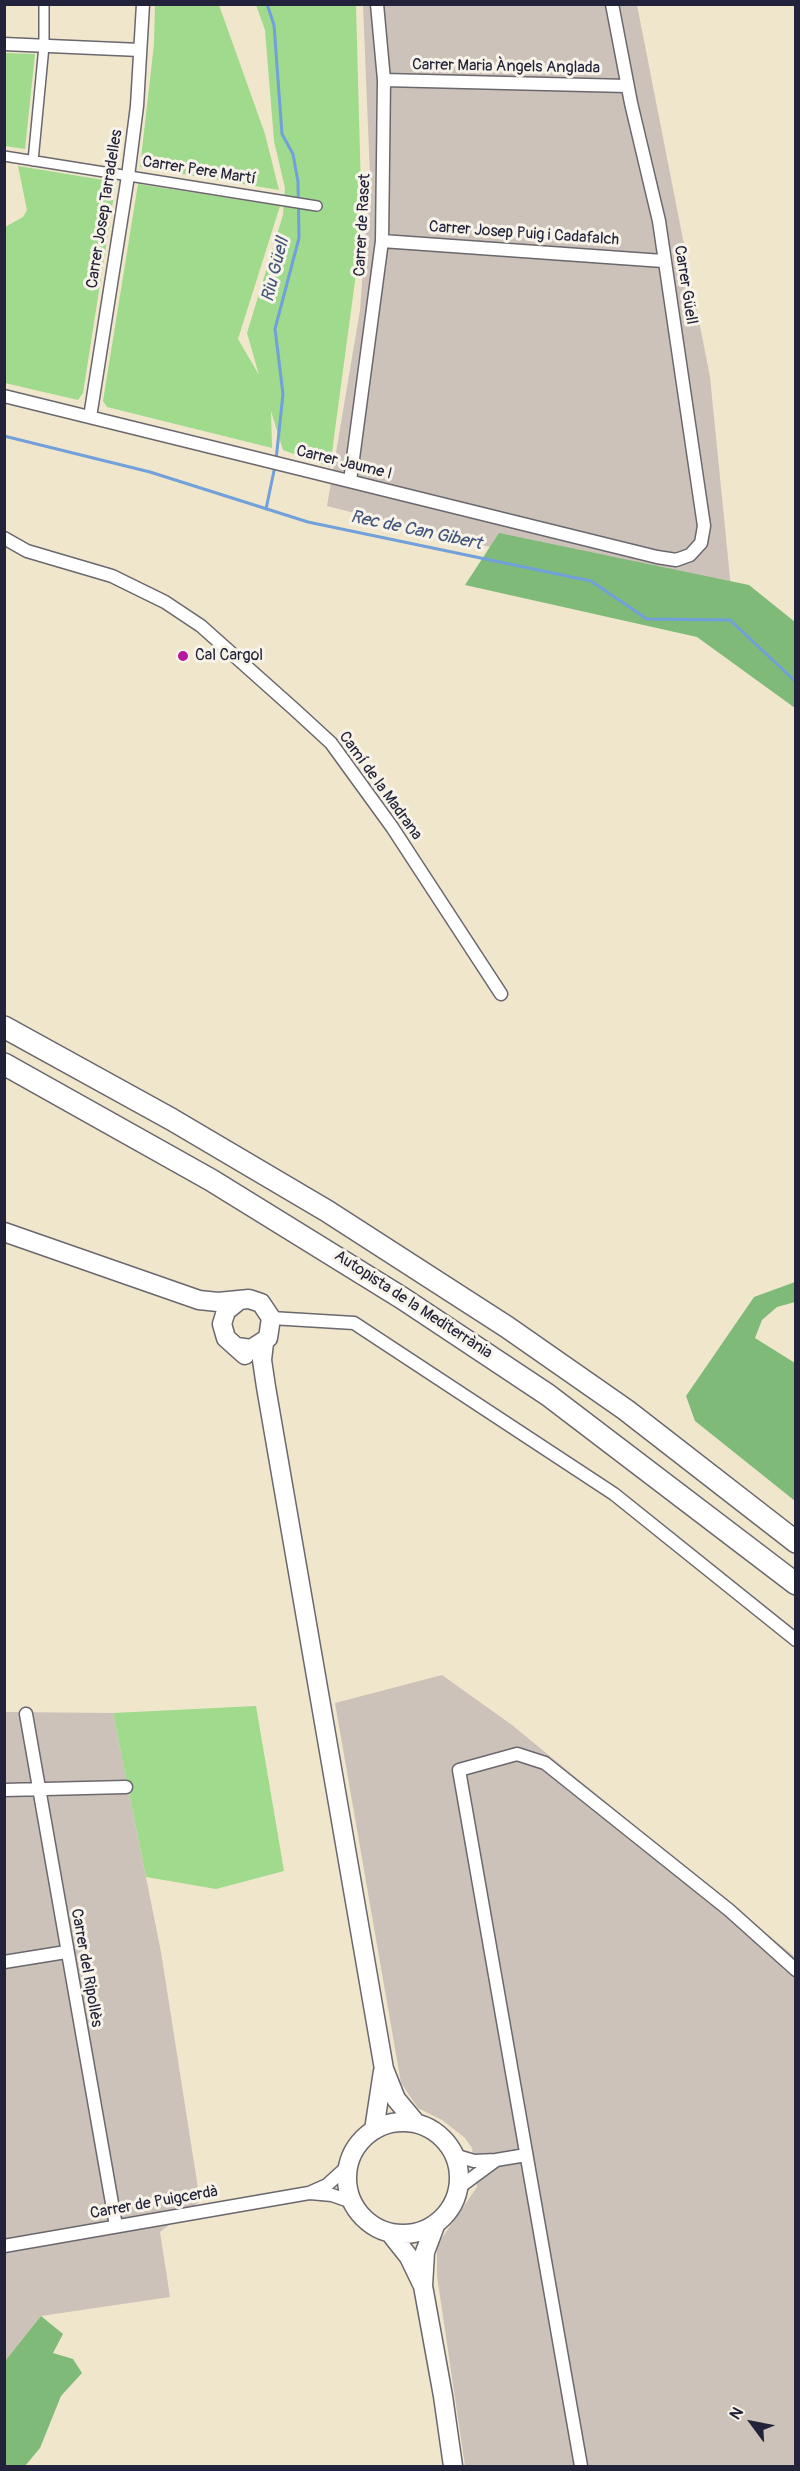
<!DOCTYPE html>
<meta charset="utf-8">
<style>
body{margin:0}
#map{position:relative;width:800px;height:2471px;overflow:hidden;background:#f0e6cc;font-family:Pangolin,sans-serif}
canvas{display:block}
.frame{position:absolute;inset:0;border:6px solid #22223b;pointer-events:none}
.north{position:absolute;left:722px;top:2393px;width:60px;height:60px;-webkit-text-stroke:4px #f7f3e8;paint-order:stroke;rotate:302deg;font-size:16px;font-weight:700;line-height:24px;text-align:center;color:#22223b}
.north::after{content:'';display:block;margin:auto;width:21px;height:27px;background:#22223b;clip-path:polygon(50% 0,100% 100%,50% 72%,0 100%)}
</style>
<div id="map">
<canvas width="800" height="2471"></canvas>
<div class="frame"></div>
<div class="north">N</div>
</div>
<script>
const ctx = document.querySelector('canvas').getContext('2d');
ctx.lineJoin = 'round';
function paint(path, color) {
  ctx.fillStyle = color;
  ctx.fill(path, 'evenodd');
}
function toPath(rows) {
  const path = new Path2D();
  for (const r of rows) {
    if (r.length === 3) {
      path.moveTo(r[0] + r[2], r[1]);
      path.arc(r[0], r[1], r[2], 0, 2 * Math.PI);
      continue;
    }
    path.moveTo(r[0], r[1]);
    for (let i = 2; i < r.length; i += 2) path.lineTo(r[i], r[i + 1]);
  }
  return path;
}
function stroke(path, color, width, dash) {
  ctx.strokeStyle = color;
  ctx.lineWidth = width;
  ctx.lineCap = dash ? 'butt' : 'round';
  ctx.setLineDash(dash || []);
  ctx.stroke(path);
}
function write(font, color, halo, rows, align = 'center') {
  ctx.font = font + ' Pangolin,sans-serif';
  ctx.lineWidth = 6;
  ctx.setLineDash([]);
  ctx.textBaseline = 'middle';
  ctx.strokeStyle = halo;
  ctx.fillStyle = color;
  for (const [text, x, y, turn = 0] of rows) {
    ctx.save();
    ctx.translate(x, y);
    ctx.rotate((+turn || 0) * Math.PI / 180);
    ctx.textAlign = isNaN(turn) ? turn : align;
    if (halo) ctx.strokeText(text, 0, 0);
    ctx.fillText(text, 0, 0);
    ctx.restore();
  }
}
paint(toPath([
 [363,5,637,5,710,377,733,608,327,506,360,310,370,176],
 [442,1675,512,1725,795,1957,795,2466,465,2466,437,2276,437,2245,477,2187,472,2148,465,2138,442,2120,418,2108,401,2083,335,1703],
 [5,1712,113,1713,161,1952,200,2201,160,2232,170,2297,41,2316,5,2361]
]), '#ccc2b9');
paint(toPath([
 [155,5,219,5,265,134,279,190,140,167,154,44],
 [256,5,356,5,362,229,330,467,283,450,271,411,272,448,107,407,103,401,138,184,280,206,238,339,259,375,247,333,283,215,285,188,274,141,265,30],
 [5,53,35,54,25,149,5,146],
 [18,166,116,182,83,393,78,400,5,383,5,227,23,217,27,210],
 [256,1706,284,1871,216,1889,146,1877,113,1713]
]), '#9fda8d');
paint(toPath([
 [499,533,749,585,795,622,795,708,697,637,465,585],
 [795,1282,795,1302,777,1307,762,1320,755,1338,795,1363,795,1501,695,1421,686,1396,754,1297],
 [41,2316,63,2334,53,2353,73,2359,82,2373,61,2396,40,2448,25,2466,5,2466,5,2361]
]), '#7fba78');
stroke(toPath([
 [267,4,274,25,282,134,293,154,298,182,299,238,275,329,283,394,276,460],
 [4,436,150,472,308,522,591,581,647,619,730,620,796,682],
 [266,509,275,466]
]), '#71a0da', 3);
const pedestrian = toPath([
 [4,156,317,206],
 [33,161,44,46,44,4]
]);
const minor = toPath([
 [4,44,140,50],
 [384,80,627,86],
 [382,241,663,261],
 [4,396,657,557,676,560,690,555,701,543,704,526,659,221,631,103,612,4],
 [90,417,128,176,137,106,143,4],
 [350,481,382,241,384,80,377,4],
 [4,538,27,551,112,576,165,602,201,626,294,709,331,743,392,827,501,994],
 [271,1318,354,1323,614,1494,796,1640],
 [26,1714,116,2226],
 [4,1790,126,1787],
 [4,1962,66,1952],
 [454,2155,474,2161,496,2160,526,2155],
 [457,2189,495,2161],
 [310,2193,332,2195,352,2202],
 [4,2246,309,2193,327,2185,349,2165],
 [581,2466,459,1770,517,1754,545,1763,729,1910,796,1970]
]);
const primary = toPath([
 [4,1232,199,1300,218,1302,249,1299,261,1303,271,1318,268,1338,251,1349,237,1347],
 [237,1302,226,1311,222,1324,226,1338,245,1355],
 [264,1343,262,1360,266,1387,384,2069,396,2099,416,2123],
 [403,2178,56],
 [374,2130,383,2071],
 [436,2223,425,2252,423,2286,443,2396,453,2466],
 [390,2233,409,2257,422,2284]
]);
const motorway = toPath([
 [4,1027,171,1119,327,1211,507,1327,626,1410,796,1542],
 [4,1064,211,1180,402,1298,548,1395,796,1584]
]);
stroke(pedestrian, '#6a676e', 12);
stroke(minor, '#6a676e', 15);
stroke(primary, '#6a676e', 21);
stroke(motorway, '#6a676e', 24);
stroke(pedestrian, '#fff', 9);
stroke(minor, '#fff', 12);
stroke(primary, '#fff', 18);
stroke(motorway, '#fff', 21);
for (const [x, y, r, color] of [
 [183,656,6,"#b5179e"]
]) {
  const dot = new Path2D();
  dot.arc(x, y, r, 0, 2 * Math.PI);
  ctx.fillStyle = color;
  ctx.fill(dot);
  stroke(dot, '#f7f3e8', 2);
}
write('16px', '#22223b', '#f7f3e8', [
 ["Carrer Maria Àngels Anglada",506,67,1],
 ["Carrer Pere Martí",199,171,9],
 ["Carrer Josep Tarradelles",105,209,-81],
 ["Carrer de Raset",363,225,-87],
 ["Carrer Josep Puig i Cadafalch",524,234,4],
 ["Carrer Güell",685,285,81],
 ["Carrer Jaume I",344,463,14],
 ["Camí de la Madrana",380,786,54],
 ["Autopista de la Mediterrània",413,1305,33],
 ["Carrer del Ripollès",86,1968,80],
 ["Carrer de Puigcerdà",154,2203,-10]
]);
write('16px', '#22223b', '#f7f3e8', [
 ["Cal Cargol",195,656]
], 'left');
write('italic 18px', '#42547b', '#f7f3e8', [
 ["Riu Güell",276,270,-76],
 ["Rec de Can Gibert",416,531,12]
]);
</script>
